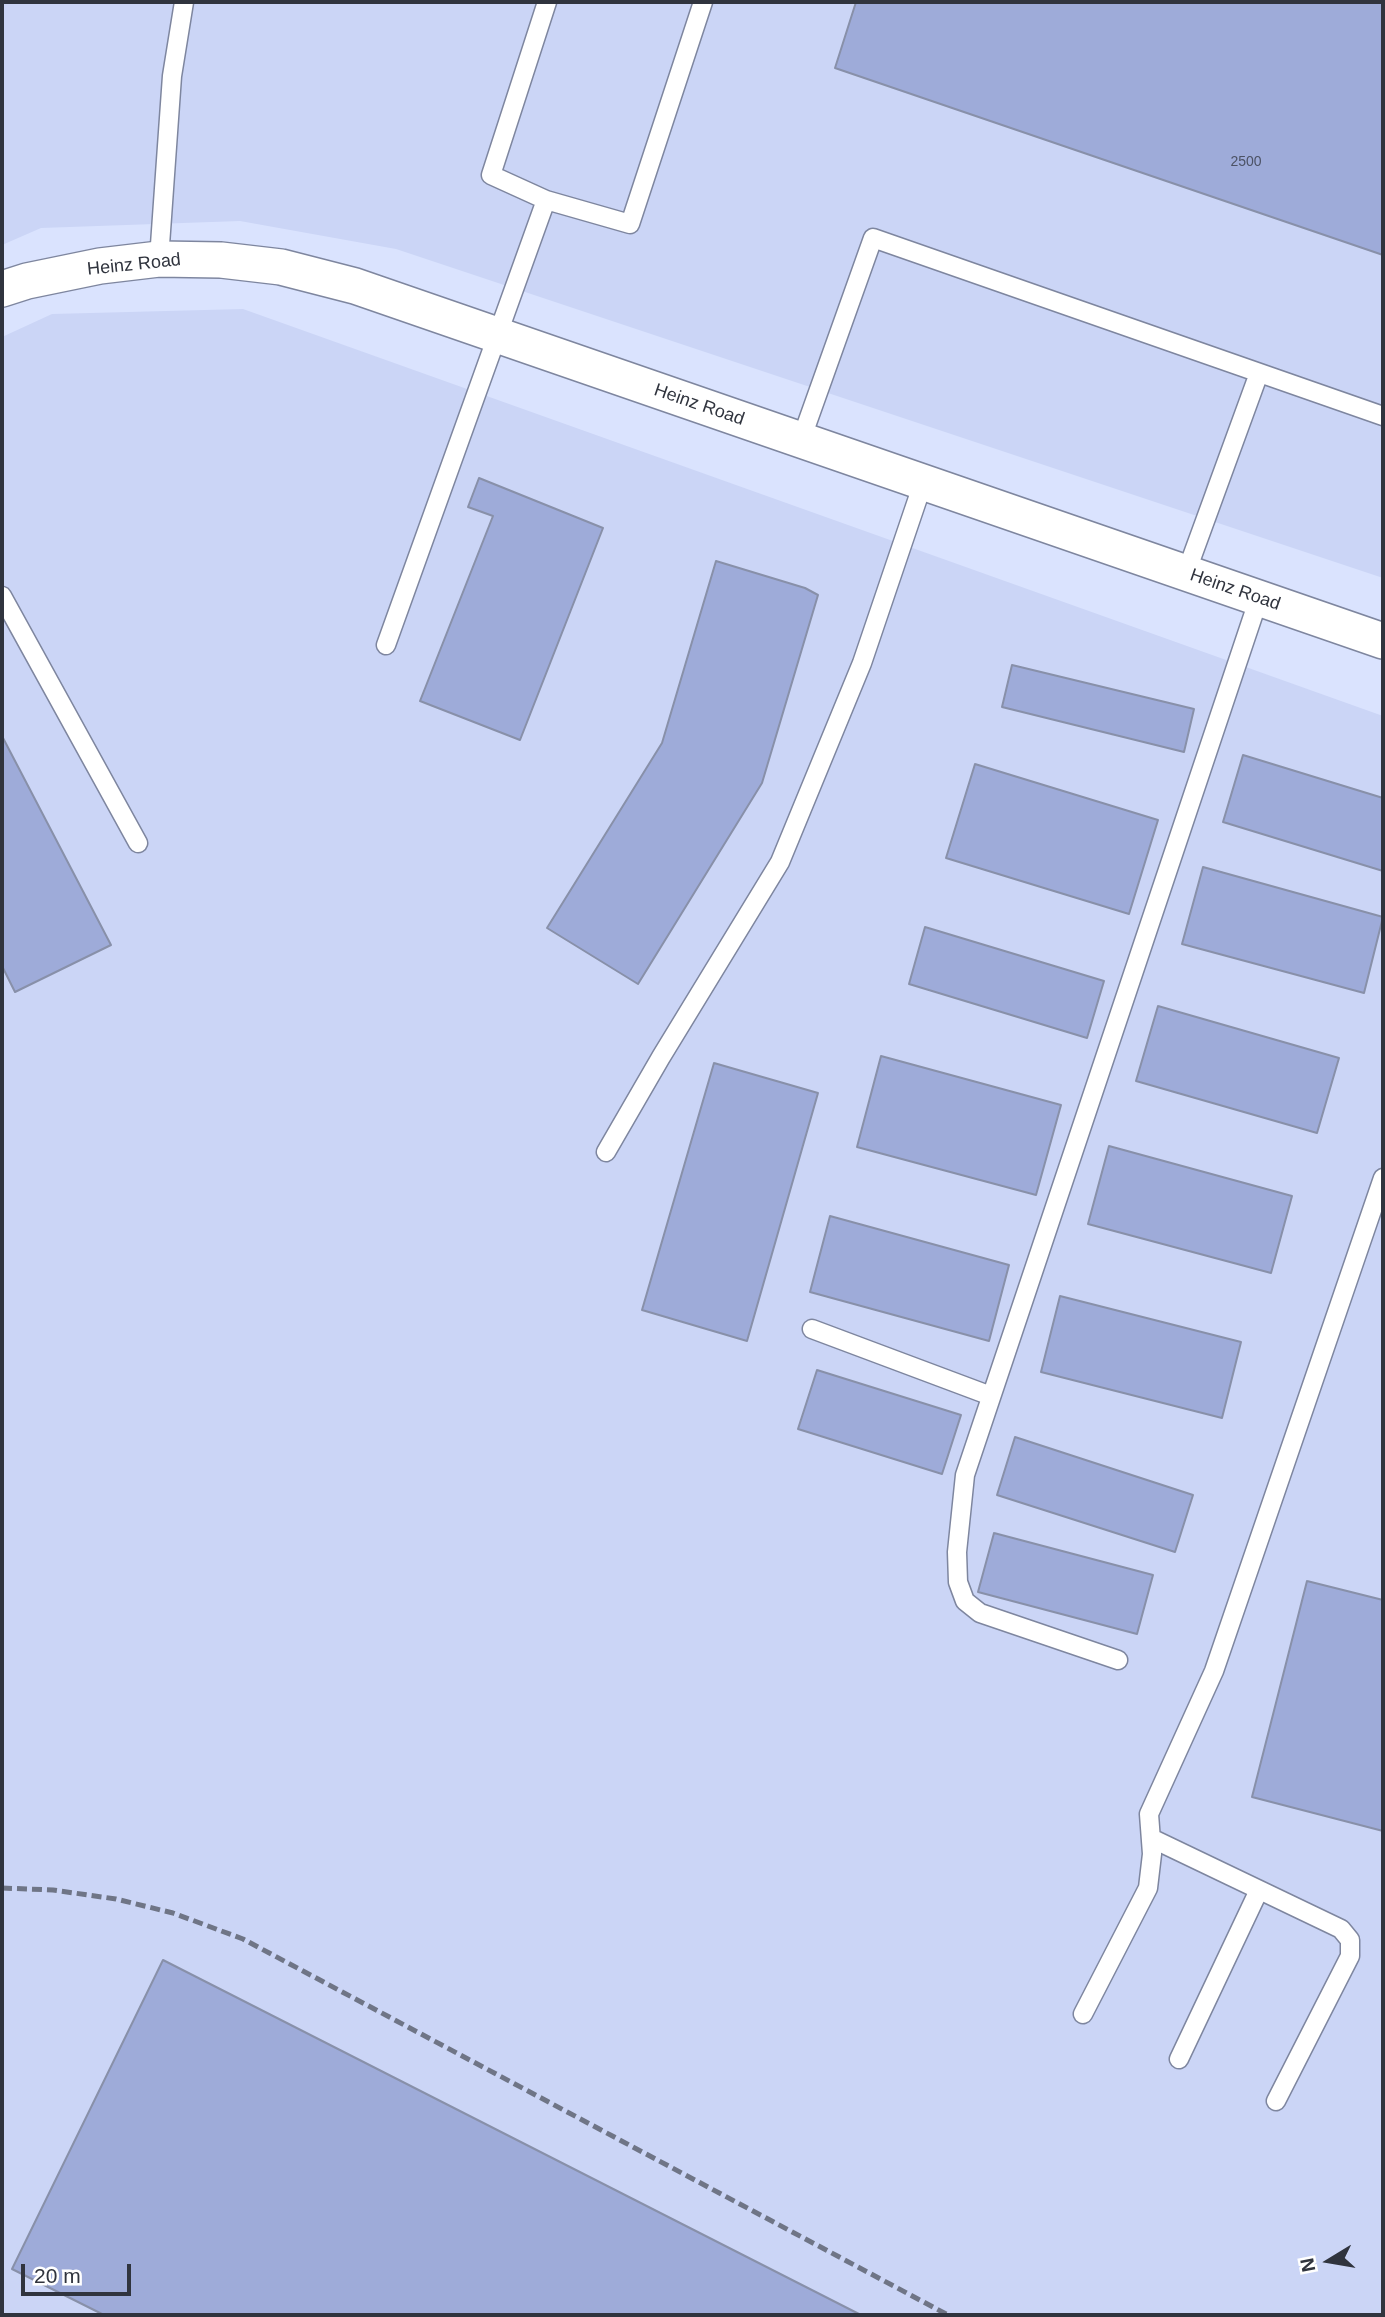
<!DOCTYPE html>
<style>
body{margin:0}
#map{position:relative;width:1385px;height:2317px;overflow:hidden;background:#dae3fe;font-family:Arial,sans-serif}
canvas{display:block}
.frame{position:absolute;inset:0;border:4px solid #30343e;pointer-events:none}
.north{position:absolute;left:1294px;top:2226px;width:70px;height:70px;-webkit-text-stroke:5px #fff;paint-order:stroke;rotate:259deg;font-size:19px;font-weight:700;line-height:28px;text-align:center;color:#30343e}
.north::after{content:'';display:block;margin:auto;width:24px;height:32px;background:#30343e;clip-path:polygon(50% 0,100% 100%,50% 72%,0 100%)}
.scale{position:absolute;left:21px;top:2264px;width:110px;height:32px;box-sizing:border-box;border:4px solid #30343e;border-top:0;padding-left:9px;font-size:21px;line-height:24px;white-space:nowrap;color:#30343e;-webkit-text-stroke:5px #fff;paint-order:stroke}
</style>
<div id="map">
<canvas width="1385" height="2317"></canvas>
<div class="frame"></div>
<div class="north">N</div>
<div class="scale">20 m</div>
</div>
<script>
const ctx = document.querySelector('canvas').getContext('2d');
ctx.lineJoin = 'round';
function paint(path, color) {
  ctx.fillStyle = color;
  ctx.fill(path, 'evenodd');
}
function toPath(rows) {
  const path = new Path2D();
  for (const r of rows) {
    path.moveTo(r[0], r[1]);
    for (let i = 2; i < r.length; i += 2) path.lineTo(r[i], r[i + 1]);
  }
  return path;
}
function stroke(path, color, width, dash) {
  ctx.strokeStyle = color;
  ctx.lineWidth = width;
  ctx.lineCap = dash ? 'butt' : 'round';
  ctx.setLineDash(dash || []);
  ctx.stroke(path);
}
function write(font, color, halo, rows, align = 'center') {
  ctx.font = font + ' Arial,sans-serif';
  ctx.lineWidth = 5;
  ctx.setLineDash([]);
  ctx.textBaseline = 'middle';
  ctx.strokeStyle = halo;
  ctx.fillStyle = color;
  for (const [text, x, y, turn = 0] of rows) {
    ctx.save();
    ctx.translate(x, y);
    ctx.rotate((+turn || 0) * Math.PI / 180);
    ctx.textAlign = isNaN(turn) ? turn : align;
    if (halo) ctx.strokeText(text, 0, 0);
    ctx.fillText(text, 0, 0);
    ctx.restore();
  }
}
paint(toPath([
 [2,2,1383,2,1383,578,396,249,240,221,41,228,2,245],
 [243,309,1383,716,1383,2315,2,2315,2,337,52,314]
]), '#cbd5f6');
const building = toPath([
 [856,2,1383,2,1383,255,835,68,856,2],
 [479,478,603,528,520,740,420,701,493,516,468,507,479,478],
 [716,561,805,588,818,595,762,783,638,984,547,928,662,743,716,561],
 [1012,665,1194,709,1184,752,1002,707,1012,665],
 [2,736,111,945,15,992,2,966,2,736],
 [1243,755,1383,798,1383,871,1223,822,1243,755],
 [975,764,1158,820,1129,914,946,858,975,764],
 [1203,867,1383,917,1364,993,1182,944,1203,867],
 [925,927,1104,981,1087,1038,909,984,925,927],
 [1158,1006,1339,1058,1317,1133,1136,1081,1158,1006],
 [881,1056,1061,1105,1036,1195,857,1147,881,1056],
 [714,1063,818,1093,747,1341,642,1310,714,1063],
 [1109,1146,1292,1196,1271,1273,1088,1224,1109,1146],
 [830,1216,1009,1265,989,1341,810,1292,830,1216],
 [1060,1296,1241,1342,1222,1418,1041,1372,1060,1296],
 [817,1370,961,1415,942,1474,798,1429,817,1370],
 [1015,1437,1193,1495,1175,1552,997,1495,1015,1437],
 [994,1533,1153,1575,1137,1634,978,1592,994,1533],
 [1307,1581,1383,1600,1383,1831,1252,1797,1307,1581],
 [163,1960,861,2315,104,2315,12,2269,163,1960]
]);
paint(building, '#9eabd9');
stroke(building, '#8890a9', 2);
const service = toPath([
 [547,2,491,175,546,200,630,224,703,2],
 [159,259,172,76,184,2],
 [801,440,873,238,1383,416],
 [1186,573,1259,373],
 [2,596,138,843],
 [386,645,546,200],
 [606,1152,661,1057,780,862,862,663,923,483],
 [812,1329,991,1396],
 [1118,1660,980,1613,965,1601,958,1582,957,1552,965,1475,1259,598],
 [1151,1838,1341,1929,1350,1940,1350,1956,1276,2101],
 [1083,2014,1148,1888,1152,1854,1149,1814,1214,1671,1383,1178],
 [1179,2059,1259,1890]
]);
const minor = toPath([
 [2,289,27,281,100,266,159,259,221,260,281,267,355,286,1383,641]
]);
stroke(service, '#7e869f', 21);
stroke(minor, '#7e869f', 38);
stroke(service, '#fff', 18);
stroke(minor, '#fff', 35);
stroke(toPath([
 [2,1888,53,1890,116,1899,173,1913,243,1939,948,2315]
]), '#6f7586', 5, [10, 5]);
write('14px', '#4c5265', null, [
 ["2500",1246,162]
]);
write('18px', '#30343e', '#fff', [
 ["Heinz Road",134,265,-6],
 ["Heinz Road",699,405,19],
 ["Heinz Road",1235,590,19]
]);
</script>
